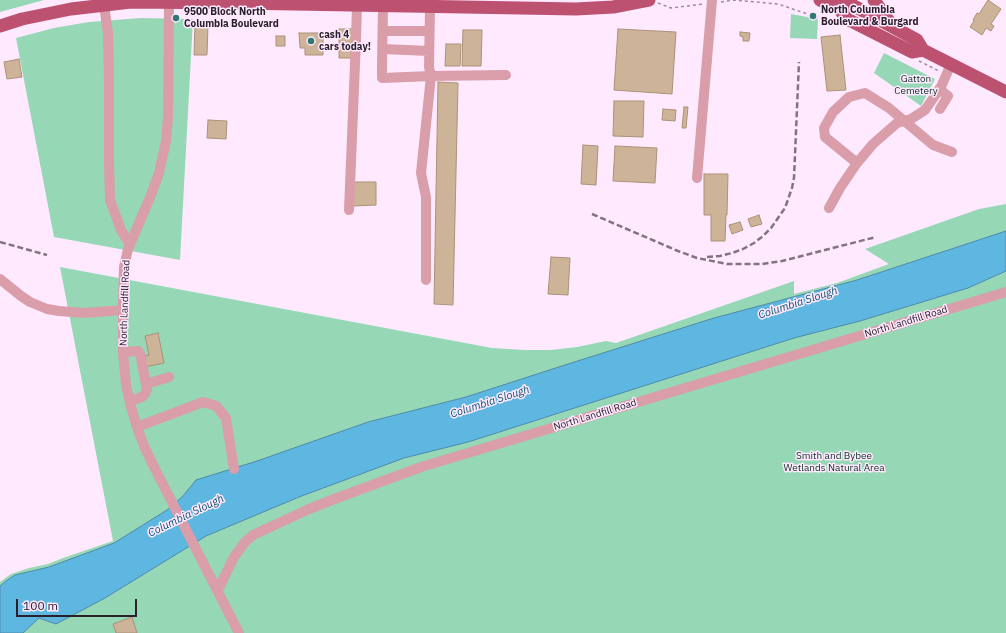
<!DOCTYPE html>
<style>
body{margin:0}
#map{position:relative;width:1006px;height:633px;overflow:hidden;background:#ffe9ff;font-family:"IBM Plex Sans",sans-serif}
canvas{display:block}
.scale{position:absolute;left:16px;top:599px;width:121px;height:18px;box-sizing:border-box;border:2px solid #2a202b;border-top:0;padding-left:5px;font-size:12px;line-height:14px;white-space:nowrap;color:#2a202b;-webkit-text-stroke:3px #ffe9ff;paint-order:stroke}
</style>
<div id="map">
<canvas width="1006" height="633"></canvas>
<div class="scale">100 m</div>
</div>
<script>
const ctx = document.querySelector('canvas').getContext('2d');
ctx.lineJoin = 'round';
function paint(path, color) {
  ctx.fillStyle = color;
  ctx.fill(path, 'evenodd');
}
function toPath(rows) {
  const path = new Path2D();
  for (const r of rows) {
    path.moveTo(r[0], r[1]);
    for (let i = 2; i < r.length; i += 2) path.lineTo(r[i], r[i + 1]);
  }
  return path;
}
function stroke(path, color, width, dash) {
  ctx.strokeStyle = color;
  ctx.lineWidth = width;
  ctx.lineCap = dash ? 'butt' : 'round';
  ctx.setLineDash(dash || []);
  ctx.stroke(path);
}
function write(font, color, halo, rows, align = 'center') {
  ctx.font = font + ' "IBM Plex Sans",sans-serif';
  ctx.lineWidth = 3;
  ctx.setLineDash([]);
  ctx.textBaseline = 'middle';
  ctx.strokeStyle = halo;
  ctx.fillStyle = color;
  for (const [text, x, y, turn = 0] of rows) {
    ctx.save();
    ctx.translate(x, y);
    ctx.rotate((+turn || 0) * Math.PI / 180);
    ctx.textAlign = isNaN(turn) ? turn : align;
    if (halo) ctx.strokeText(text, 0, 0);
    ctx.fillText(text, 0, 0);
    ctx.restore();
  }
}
paint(toPath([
 [0,0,44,0,0,12],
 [791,14,818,19,817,39,790,38],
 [141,18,193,19,180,260,54,237,16,38,54,28,89,22],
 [884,53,935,79,921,106,874,73],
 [1006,204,1006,633,0,633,0,582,11,574,29,568,48,564,63,558,113,541,60,267,492,348,525,350,551,350,577,347,606,341,616,343,794,281,794,294,837,283,889,264,865,249,979,209]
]), '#96d7b6');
const water = toPath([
 [1006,231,1006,271,968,288,860,321,794,338,468,442,404,458,299,497,206,536,105,598,56,624,39,618,23,633,0,633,0,586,6,581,15,575,49,567,114,543,167,510,183,496,196,480,257,461,368,422,466,397,568,364,714,318,857,280,1006,231]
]);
paint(water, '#5eb7e1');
stroke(water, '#4e8aaa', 1);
const building = toPath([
 [988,0,1001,9,991,24,994,26,991,31,986,28,982,35,970,27,974,21,973,20,977,13,979,14,988,0],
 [195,24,208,25,207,55,194,55,195,24],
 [339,29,353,29,353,58,339,58,339,29],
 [618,29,676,32,672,94,614,90,618,29],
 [463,30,482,30,481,66,462,66,463,30],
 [740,32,750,33,749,41,743,41,743,37,740,36,740,32],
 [299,33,323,33,323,55,305,55,305,48,300,48,299,33],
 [840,35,846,90,827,91,821,37,840,35],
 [276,36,285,36,285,46,276,46,276,36],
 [446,44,461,44,460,66,445,66,446,44],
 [19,59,22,77,7,79,4,62,19,59],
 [438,82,458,83,453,305,434,304,438,82],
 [614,101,644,101,643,137,613,136,614,101],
 [684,107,688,107,686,128,682,128,684,107],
 [663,109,676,110,675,121,662,120,663,109],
 [208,120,227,121,226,139,207,138,208,120],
 [583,145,598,146,596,185,581,184,583,145],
 [615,146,657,148,655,183,613,181,615,146],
 [704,174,728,174,727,215,726,215,725,241,711,241,711,215,704,215,704,174],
 [353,182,376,182,376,205,353,206,353,182],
 [759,215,762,224,751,227,748,219,759,215],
 [740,222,743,230,732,234,729,225,740,222],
 [551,257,570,258,568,295,548,294,551,257],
 [158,333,164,363,144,367,142,356,149,355,145,336,158,333],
 [132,617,137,633,116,633,113,624,132,617]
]);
paint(building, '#cdb398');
stroke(building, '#ab9178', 1);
stroke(toPath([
 [721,2,734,0,778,4,837,24],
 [658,3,671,8,703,4],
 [919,61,939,71]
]), '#9b8b9b', 1.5, [3, 3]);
stroke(toPath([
 [169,2,168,117,166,141,159,173,151,195,128,249,124,267,123,301,123,352,126,385,131,407,137,427,144,446,155,469,239,633],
 [104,5,108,33,109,85,109,161,110,200,121,230,130,245],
 [383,6,382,66,382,78,431,76,421,173,426,197,426,280],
 [430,7,429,67,431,76,506,75],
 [383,31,429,31],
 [383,49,429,51],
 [939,89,948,96,940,109],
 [857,163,825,137,824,128,833,112,849,97,865,93,889,108,933,145,952,152],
 [697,178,712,0],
 [829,208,840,188,857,163,873,144,897,123,911,119,925,110,941,87,951,64],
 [349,210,356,40,357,5],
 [0,279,21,296,30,302,47,309,59,311,84,313,123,310],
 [123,352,138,351,140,354,147,389,145,394,142,397,130,401],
 [146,384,169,377],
 [137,427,203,402,216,406,226,418,234,469],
 [218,590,234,557,245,542,253,535,309,509,337,498,421,467,1006,292]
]), '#da9daa', 10);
stroke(toPath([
 [820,0,837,6,854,6,917,40,923,50,1006,92],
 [874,0,891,24],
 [837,6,847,19,912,52,923,50],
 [0,26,22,19,71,9,131,2,238,3,576,9,613,7,649,0]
]), '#bd5270', 13);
stroke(toPath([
 [592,214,678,251,697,258,727,264,762,264,782,261,876,237],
 [0,242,47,255],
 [707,257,720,256,732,253,743,249,754,243,763,236,771,228,785,208,792,188,794,178,799,62]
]), '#827382', 2.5, [6, 3]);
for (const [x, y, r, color] of [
 [813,16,4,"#307873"],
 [176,18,4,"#307873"],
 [311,41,4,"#307873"]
]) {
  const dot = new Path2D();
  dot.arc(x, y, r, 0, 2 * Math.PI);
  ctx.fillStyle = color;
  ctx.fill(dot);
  stroke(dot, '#ffe9ff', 1.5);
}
write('bold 10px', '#2a202b', '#ffe9ff', [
 ["North Columbia",821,10],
 ["Boulevard & Burgard",821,22],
 ["9500 Block North",184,12],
 ["Columbia Boulevard",184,24],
 ["cash 4",319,35],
 ["cars today!",319,47]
], 'left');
write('10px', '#0a3121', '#ffe9ff', [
 ["Gatton",916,79],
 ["Cemetery",916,91],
 ["Smith and Bybee",834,456],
 ["Wetlands Natural Area",834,468]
]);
write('10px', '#2a202b', '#ffe9ff', [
 ["North Landfill Road",125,303,-88],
 ["North Landfill Road",906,322,-17],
 ["North Landfill Road",595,415,-17]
]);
write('italic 11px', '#07526f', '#ffe9ff', [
 ["Columbia Slough",798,303,-18],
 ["Columbia Slough",490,402,-18],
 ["Columbia Slough",186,516,-26]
]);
</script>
